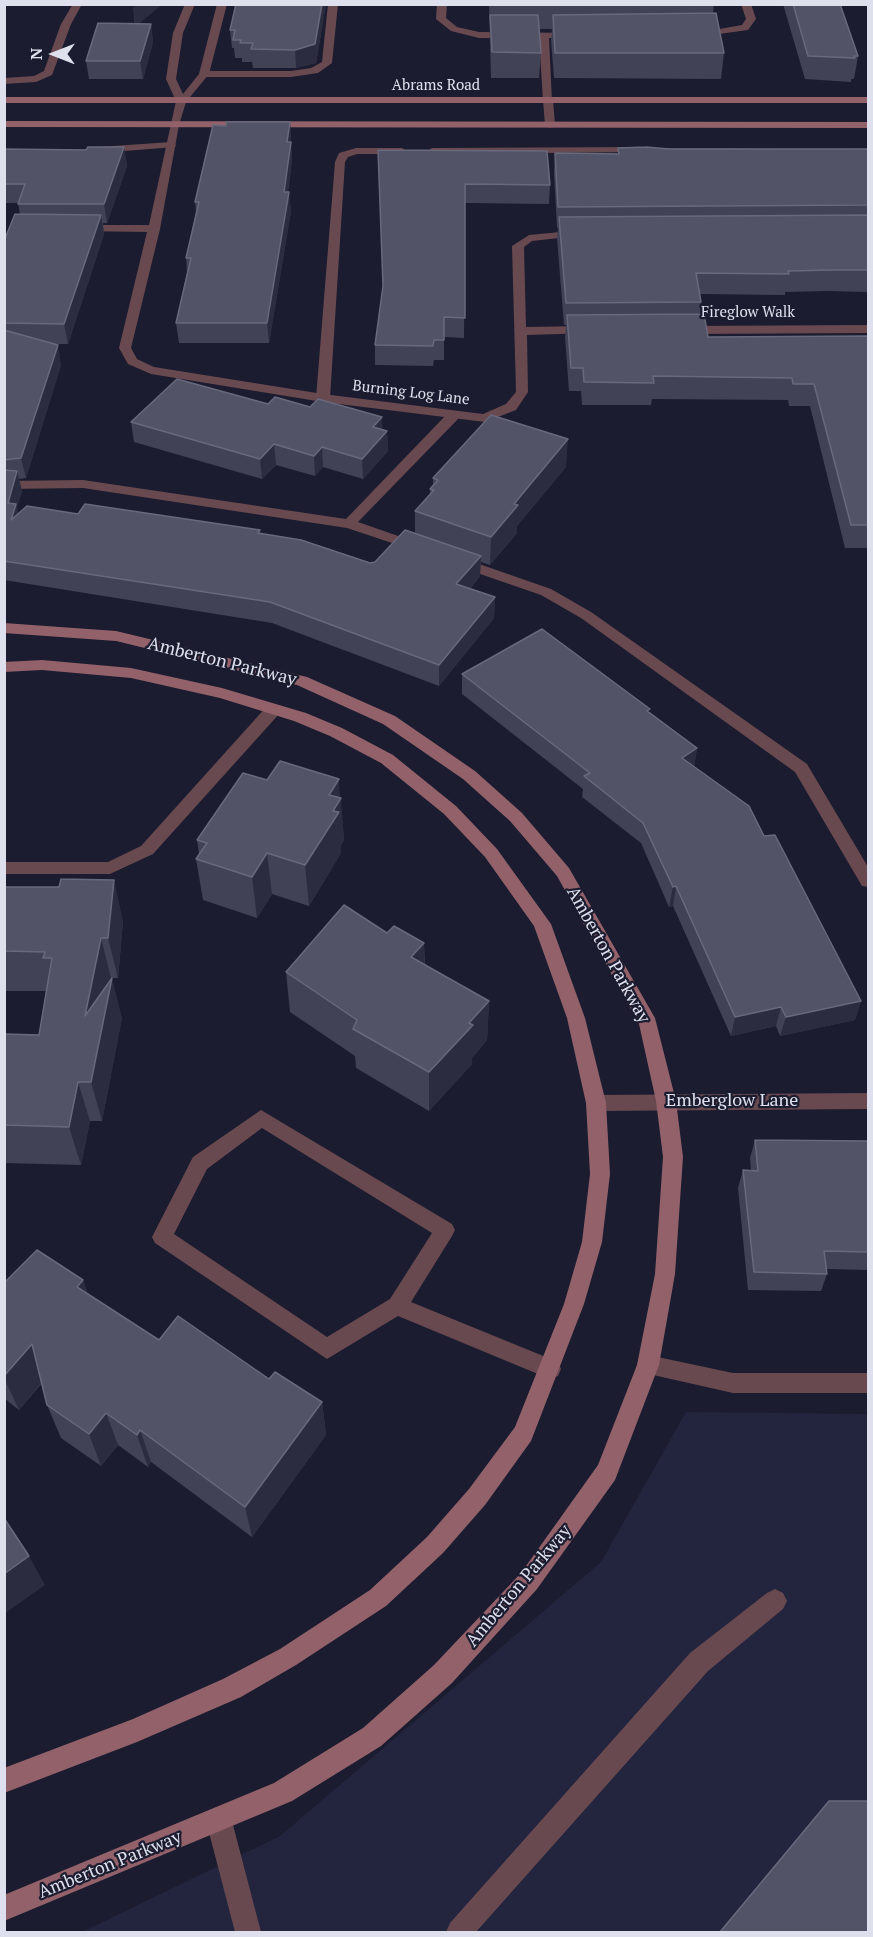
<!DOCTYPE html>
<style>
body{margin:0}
#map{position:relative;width:873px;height:1937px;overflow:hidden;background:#1b1c2f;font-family:"PT Serif",serif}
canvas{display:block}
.frame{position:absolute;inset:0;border:6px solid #dee0ed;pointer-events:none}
.north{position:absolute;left:24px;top:24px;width:60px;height:60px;-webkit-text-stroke:4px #1b1c2f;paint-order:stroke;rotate:270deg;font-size:16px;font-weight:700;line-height:24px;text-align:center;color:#dee0ed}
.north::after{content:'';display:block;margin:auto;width:21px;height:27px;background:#dee0ed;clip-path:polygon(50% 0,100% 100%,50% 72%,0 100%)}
</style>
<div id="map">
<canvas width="873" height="1937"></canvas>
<div class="frame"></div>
<div class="north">N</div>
</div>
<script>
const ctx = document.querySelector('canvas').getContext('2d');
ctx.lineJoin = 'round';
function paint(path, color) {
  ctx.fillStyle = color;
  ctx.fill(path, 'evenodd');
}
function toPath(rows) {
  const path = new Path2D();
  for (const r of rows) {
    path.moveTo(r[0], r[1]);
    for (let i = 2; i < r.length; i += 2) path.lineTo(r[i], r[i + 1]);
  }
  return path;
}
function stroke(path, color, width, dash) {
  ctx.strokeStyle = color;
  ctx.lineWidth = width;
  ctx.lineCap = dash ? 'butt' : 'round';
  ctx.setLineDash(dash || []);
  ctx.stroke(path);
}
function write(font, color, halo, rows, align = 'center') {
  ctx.font = font + ' "PT Serif",serif';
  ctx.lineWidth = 4.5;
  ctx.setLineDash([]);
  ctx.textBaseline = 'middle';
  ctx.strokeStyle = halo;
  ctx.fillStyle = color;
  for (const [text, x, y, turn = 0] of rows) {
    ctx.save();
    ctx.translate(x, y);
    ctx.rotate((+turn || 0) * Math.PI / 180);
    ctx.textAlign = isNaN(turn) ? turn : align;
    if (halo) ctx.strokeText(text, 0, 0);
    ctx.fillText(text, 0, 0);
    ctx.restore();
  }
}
paint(toPath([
 [686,1412,868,1414,868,1932,82,1932,280,1836,601,1562]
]), '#23243d');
paint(toPath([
 [73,4,82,4,71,24,52,75,36,82,4,84,4,78,34,76,44,71,61,24,73,4],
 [328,4,338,4,332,63,318,73,291,77,204,77,199,74,204,71,291,71,311,68,322,62,328,4],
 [437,4,447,4,446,18,457,27,479,32,580,33,580,37,577,38,549,38,552,102,543,100,539,38,479,38,451,31,436,19,437,4],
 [741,4,751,4,756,19,748,30,697,37,692,34,742,25,746,19,741,4],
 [171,142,176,145,175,147,99,153,94,150,99,147,171,142],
 [642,147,646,148,646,152,432,154,427,151,432,148,642,147],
 [356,148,402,148,407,151,402,154,357,154,348,157,345,162,330,398,323,402,316,398,335,162,339,153,356,148],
 [453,412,458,413,458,419,358,522,424,545,424,551,419,552,347,528,83,488,4,489,4,481,83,480,346,519,448,413,453,412],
 [459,557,551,589,591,612,807,764,868,867,868,887,862,886,795,772,581,618,541,595,454,565,452,562,459,557],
 [274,704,282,709,280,713,153,854,110,874,4,874,4,862,108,862,141,846,268,705,274,704],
 [261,1110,452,1224,455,1230,452,1236,411,1302,558,1362,561,1369,558,1376,550,1379,398,1316,327,1359,155,1243,152,1237,193,1157,261,1110],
 [262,1128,432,1233,390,1299,327,1337,174,1234,207,1169,262,1128],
 [648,1355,733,1373,868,1373,868,1393,733,1393,640,1372,637,1365,640,1358,648,1355],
 [775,1589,783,1593,787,1601,783,1609,708,1671,476,1932,446,1932,450,1923,690,1653,767,1593,775,1589],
 [219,1808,228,1812,232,1821,261,1932,235,1932,206,1821,210,1812,219,1808]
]), '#68494f');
paint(toPath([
 [185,4,195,4,183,33,176,79,183,94,199,74,217,4,227,4,209,74,186,102,179,125,160,229,131,348,137,359,154,367,323,394,483,414,506,404,516,392,512,246,529,235,582,230,586,231,586,235,532,241,524,247,526,327,589,326,593,327,593,333,527,335,528,392,516,410,485,422,323,402,151,374,128,364,119,348,147,232,78,231,72,228,78,225,149,225,176,101,166,79,173,33,185,4],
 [548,97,553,100,555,125,550,128,545,125,543,100,548,97],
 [868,325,868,333,683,334,677,330,683,326,868,325],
 [868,1093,868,1109,596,1111,589,1109,586,1103,589,1097,596,1095,868,1093]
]), '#68494f');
paint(toPath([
 [4,97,868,97,868,103,4,103,4,97],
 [4,121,868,122,868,128,4,127,4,121],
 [4,623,116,631,307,677,395,716,475,771,522,813,569,868,655,1018,676,1101,683,1157,675,1274,659,1365,615,1480,537,1589,452,1683,381,1746,292,1801,4,1921,4,1895,274,1783,363,1728,434,1665,521,1573,598,1465,637,1365,655,1274,663,1157,656,1101,639,1024,557,876,510,821,463,779,383,724,297,685,116,641,4,633,4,623],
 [42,660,131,668,222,688,306,713,342,728,393,755,456,806,497,849,551,924,585,1018,606,1103,610,1174,602,1242,584,1304,531,1441,485,1505,443,1553,386,1606,296,1665,241,1697,137,1742,4,1793,4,1768,133,1719,223,1679,280,1649,370,1590,427,1537,469,1489,515,1427,564,1304,582,1242,590,1174,586,1103,567,1018,534,926,485,857,444,814,381,763,330,736,294,721,220,698,131,678,42,670,4,672,4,662,42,660]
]), '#92616a');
paint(toPath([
 [236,4,326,4,316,63,296,68,253,68,252,62,242,62,242,58,235,58,234,48,232,48,230,30],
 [489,4,714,4,713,13,724,53,721,79,554,78,551,40,552,29,539,29,541,53,539,78,491,78],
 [783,4,840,4,858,56,854,79,851,79,851,82,805,79],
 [133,8,139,24,151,24,153,42,143,79,89,79,86,61,135,24],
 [290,122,292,161,288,192,291,211,269,343,179,343,176,323,187,272,186,258,196,212,195,202,226,126],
 [124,147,127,166,107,223,103,223,104,234,68,344,54,344,61,365,26,478,19,479,22,491,17,507,18,514,78,514,260,533,370,563,375,562,415,533,415,511,430,495,430,489,433,485,433,478,566,467,517,526,517,533,490,565,481,562,480,576,470,589,495,597,494,618,439,686,272,623,4,580,4,241,20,214,18,203,4,203,4,149,86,150],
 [618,148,868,149,868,292,828,291,785,292,785,295,700,294,701,302,700,314,708,337,868,336,868,548,845,548,810,406,789,406,788,400,652,399,651,405,582,405,581,391,569,391,565,337,566,325,564,325,557,238,558,228,557,228,554,173,555,153,618,154],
 [378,150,550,185,549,204,465,203,464,338,444,337,444,360,434,360,433,366,375,365,375,345,383,288],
 [268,404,310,407,382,417,382,429,387,431,388,451,363,479,323,467,315,476,276,465,262,479,134,442,131,422],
 [462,674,650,712,697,748,694,767,764,836,861,1001,855,1020,780,1036,776,1026,731,1036,673,906,669,907,641,843,582,797,583,789,462,694],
 [267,780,340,798,344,840,341,845,341,853,309,906,272,894,257,918,203,900,196,859,199,854,197,840],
 [4,887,123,921,118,978,111,978,110,981,122,1018,102,1121,90,1121,81,1165,4,1163,4,1034,39,1035,46,991,4,991],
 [424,943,425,965,489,1001,487,1040,472,1058,472,1064,429,1111,356,1068,355,1056,290,1012,286,972],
 [755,1140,868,1141,868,1270,827,1269,827,1274,821,1291,748,1290,738,1188,743,1170,751,1170,750,1158],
 [83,1280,88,1295,159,1340,269,1379,322,1402,326,1435,252,1537,151,1462,148,1467,118,1445,101,1466,61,1438,47,1405,42,1383,19,1410,4,1398,4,1283]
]), '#414256');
paint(toPath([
 [138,4,163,4,136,26,133,8],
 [322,4,326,4,316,63,296,68,295,50],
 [151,24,153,42,143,79,140,61],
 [290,122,292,161,285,211,284,192,287,142],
 [124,147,127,166,107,223,104,204],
 [289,192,291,211,269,343,267,323],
 [101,215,104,234,68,344,64,324],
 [58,345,61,365,26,478,21,458],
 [382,417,383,436,387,431,388,451,363,479,362,459,373,427],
 [568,439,566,467,517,526,517,533,490,565,491,537,514,504],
 [274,444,276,465,262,479,260,459],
 [322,447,323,467,315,476,314,456],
 [17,471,22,491,17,507,21,524,12,520,8,503],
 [481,556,480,576,456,605,456,584],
 [495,597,494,618,439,686,439,665],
 [697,748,694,768,682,758],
 [339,779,340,800,341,798,344,840,341,845,341,853,309,906,305,865,329,795],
 [267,853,272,894,257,918,252,877],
 [114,880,123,921,118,978,108,938],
 [676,886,673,906,669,907,673,887],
 [101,938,111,978,96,1055,85,1016],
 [424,943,425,983,411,957],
 [112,978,122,1018,102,1121,91,1082],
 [489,1001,487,1040,472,1058,472,1064,429,1111,429,1072,469,1023],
 [861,1001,855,1020,780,1036,786,1017],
 [781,1007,776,1026,731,1036,735,1017],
 [78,1082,90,1121,81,1165,69,1127],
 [83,1280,95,1315,77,1287],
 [32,1344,46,1377,19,1410,4,1378,4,1376],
 [322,1402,326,1435,252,1537,245,1507],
 [106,1413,118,1445,101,1466,89,1434],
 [140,1430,151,1462,148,1467,137,1435],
 [29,1556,45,1585,4,1614,4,1574]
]), '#2b2c40');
const building = toPath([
 [236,4,322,4,315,44,295,50,251,49,253,43,240,43,241,40,233,40,235,30,230,30,236,4],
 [793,4,840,4,858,56,854,56,855,58,808,56,793,4],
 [716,13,724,53,555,53,553,15,716,13],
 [490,15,538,15,541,53,492,52,490,15],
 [98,23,151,24,140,61,86,61,98,23],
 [226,122,290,122,287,142,291,142,284,192,289,192,267,323,176,323,191,258,186,258,199,202,195,202,213,125,226,126,226,122],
 [88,147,124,147,104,204,18,204,25,184,4,184,4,149,86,150,88,147],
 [646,147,669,149,868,149,868,205,558,207,555,153,619,154,618,148,646,147],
 [378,150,547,151,550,185,465,184,465,318,444,317,444,340,434,340,433,346,375,345,383,286,378,150],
 [15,214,101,215,64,324,4,323,4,241,15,214],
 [868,215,868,270,832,270,788,271,789,274,696,273,701,302,566,303,559,217,868,215],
 [704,314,708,337,868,336,868,525,851,525,814,384,793,384,792,378,653,376,654,383,584,382,583,368,571,368,567,315,704,314],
 [4,330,58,345,21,458,4,460,4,330],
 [177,379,268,404,275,397,310,407,318,399,382,417,373,427,387,431,362,459,322,447,314,456,274,444,260,459,131,422,177,379],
 [491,415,568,439,514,504,518,505,491,537,415,511,434,490,430,489,438,480,433,478,491,415],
 [4,470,17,471,8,503,16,504,11,520,27,506,78,514,85,504,260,530,258,533,301,540,370,563,375,562,405,530,481,556,456,584,495,597,439,665,270,602,4,561,4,470],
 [542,629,650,709,647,711,697,748,682,758,749,806,764,836,775,835,861,1001,786,1017,781,1007,735,1017,676,886,673,887,643,823,584,776,590,773,462,674,542,629],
 [280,761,339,779,329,795,341,798,333,811,339,812,305,865,267,853,252,877,196,859,207,843,197,840,243,773,267,780,280,761],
 [61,879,114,880,108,938,101,938,85,1016,112,978,91,1082,78,1082,69,1127,4,1125,4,1034,39,1035,52,958,43,958,45,952,4,951,4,887,59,887,61,879],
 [344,905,387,933,394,926,424,943,411,957,489,1001,469,1023,473,1025,429,1072,353,1029,357,1020,286,972,344,905],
 [755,1140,868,1141,868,1252,824,1251,827,1274,754,1272,743,1170,758,1171,755,1140],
 [37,1250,83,1280,77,1287,159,1340,178,1316,269,1379,275,1372,322,1402,245,1507,140,1430,137,1435,106,1413,89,1434,47,1405,32,1344,4,1376,4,1283,37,1250],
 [4,1518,29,1556,4,1574,4,1518],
 [829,1801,868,1801,868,1932,720,1932,829,1801]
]);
paint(building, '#525367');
stroke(building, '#68697c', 1.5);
write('15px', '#dee0ed', '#1b1c2f', [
 ["Abrams Road",436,86],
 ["Fireglow Walk",748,313],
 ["Burning Log Lane",411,393,7]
]);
write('18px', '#dee0ed', '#1b1c2f', [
 ["Amberton Parkway",222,662,14],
 ["Amberton Parkway",608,955,61],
 ["Emberglow Lane",732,1101],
 ["Amberton Parkway",519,1586,-50],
 ["Amberton Parkway",110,1865,-22]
]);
</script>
